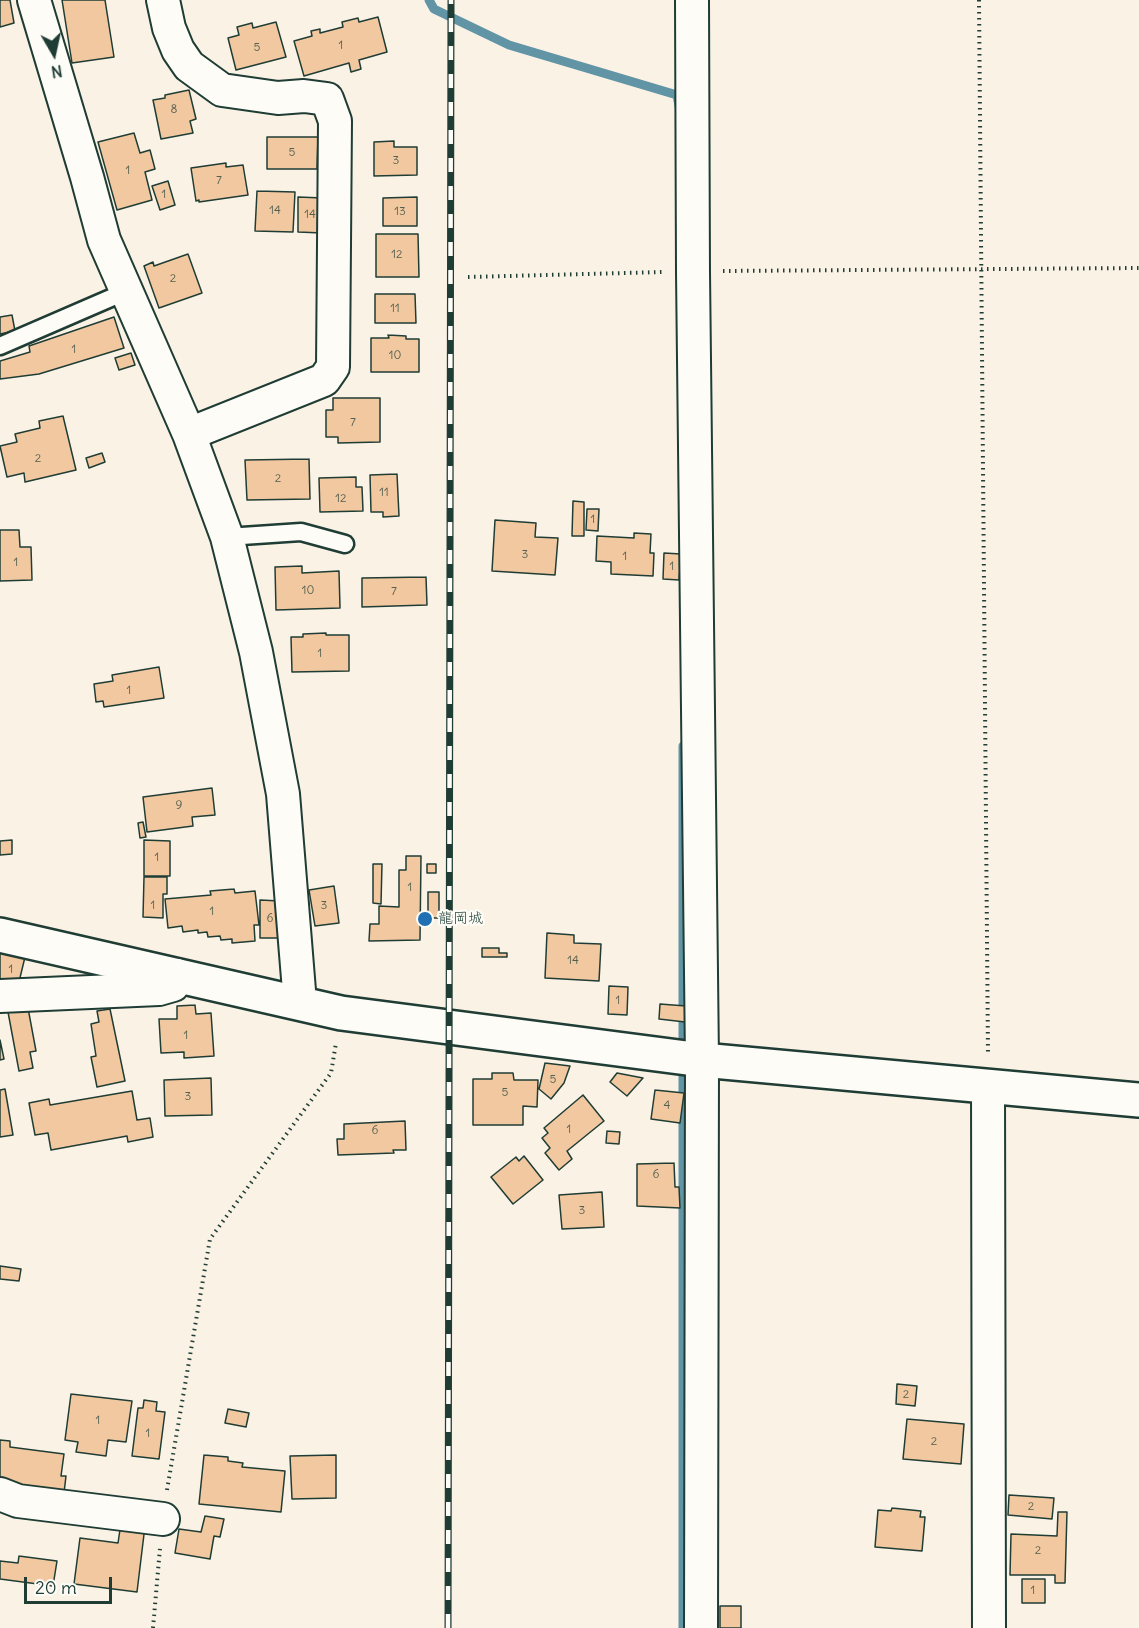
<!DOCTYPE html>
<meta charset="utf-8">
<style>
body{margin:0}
#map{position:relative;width:1139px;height:1628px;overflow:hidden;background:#fbf2e6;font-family:Delius,sans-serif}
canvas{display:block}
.north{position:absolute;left:24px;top:24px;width:60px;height:60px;-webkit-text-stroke:4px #fdfcf7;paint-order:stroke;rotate:171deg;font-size:16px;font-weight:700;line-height:24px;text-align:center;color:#1f3d34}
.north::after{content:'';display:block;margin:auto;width:21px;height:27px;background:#1f3d34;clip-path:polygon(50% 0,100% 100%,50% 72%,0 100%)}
.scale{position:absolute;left:24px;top:1577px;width:88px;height:27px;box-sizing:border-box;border:3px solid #1f3d34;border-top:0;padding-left:8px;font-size:18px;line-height:21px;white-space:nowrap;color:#1f3d34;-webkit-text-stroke:4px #fdfcf7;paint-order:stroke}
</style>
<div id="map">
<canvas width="1139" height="1628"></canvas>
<div class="north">N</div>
<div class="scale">20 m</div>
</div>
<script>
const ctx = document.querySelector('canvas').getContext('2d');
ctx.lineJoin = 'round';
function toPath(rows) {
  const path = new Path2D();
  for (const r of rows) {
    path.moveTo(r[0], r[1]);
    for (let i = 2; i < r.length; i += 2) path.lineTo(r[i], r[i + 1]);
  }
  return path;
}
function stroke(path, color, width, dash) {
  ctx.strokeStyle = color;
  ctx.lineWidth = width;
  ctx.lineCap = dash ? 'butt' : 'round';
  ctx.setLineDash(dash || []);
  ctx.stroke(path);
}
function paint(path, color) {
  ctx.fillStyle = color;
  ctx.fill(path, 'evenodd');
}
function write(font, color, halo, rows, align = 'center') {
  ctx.font = font + ' Delius,"Klee One",sans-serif';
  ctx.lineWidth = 4.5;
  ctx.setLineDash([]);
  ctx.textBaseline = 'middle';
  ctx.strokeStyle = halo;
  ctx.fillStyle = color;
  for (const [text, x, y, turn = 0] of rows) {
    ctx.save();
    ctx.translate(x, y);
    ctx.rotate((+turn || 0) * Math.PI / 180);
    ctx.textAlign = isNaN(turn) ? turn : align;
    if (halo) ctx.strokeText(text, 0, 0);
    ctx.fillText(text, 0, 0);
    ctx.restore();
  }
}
stroke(toPath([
 [429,0,434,9,509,45,677,95,679,106],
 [683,746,683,1051],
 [683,1064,683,1628]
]), '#6194a4', 9);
const building = toPath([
 [0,0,10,0,14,23,0,27,0,0],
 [62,0,105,0,114,57,72,63,62,0],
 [378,17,387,52,359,60,361,69,351,72,349,63,304,76,294,41,312,36,311,31,320,29,320,33,343,27,342,22,358,18,359,22,378,17],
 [276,22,286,57,236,70,228,38,239,35,237,27,252,23,253,28,276,22],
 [189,90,196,119,190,121,193,133,161,139,153,100,165,98,165,95,189,90],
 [134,133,140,153,150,150,155,169,145,172,152,200,117,210,98,142,134,133],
 [267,137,318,137,317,169,267,169,267,137],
 [394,141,394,147,417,147,417,175,374,176,374,142,394,141],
 [226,163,226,167,243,165,248,195,199,202,199,200,196,201,191,168,226,163],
 [168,181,175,205,160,210,152,186,168,181],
 [257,191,295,192,293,232,255,231,257,191],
 [298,197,323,198,322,233,298,232,298,197],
 [417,197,417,226,383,226,383,198,417,197],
 [376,234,418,234,419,277,376,277,376,234],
 [188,254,202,293,159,308,144,266,153,262,154,266,188,254],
 [375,294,415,294,416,323,375,323,375,294],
 [12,315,15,331,0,334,0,317,12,315],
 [114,317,124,348,39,374,0,379,0,361,30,352,29,346,114,317],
 [388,335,406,336,406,339,419,339,419,372,371,372,371,338,389,338,388,335],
 [131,353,135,365,119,370,115,358,131,353],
 [333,398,380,398,380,442,338,443,338,437,326,437,326,410,333,410,333,398],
 [63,416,76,470,25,482,24,473,7,477,0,446,17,442,15,434,40,428,39,421,63,416],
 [102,453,105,462,89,468,86,458,102,453],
 [309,459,310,499,247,500,245,460,309,459],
 [397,474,399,516,383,517,383,512,371,512,370,475,397,474],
 [356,477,356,487,362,487,363,511,320,512,319,478,356,477],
 [573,501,584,502,584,536,572,536,573,501],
 [587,509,599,509,598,531,586,530,587,509],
 [495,520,536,523,535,537,558,538,555,575,492,571,495,520],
 [0,530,19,530,20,547,31,547,32,580,0,581,0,530],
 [634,533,651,534,650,553,654,553,653,576,611,574,611,562,596,561,597,536,634,538,634,533],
 [664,553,681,554,679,580,663,579,664,553],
 [302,566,302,573,339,571,340,608,276,610,275,567,302,566],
 [426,577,427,605,362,607,362,578,426,577],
 [326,633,326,635,349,635,349,671,292,672,291,637,303,637,303,634,326,633],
 [159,667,164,698,104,707,103,701,96,702,94,684,113,681,112,675,159,667],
 [212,788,215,815,192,817,193,826,147,832,143,797,212,788],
 [143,822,146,837,140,838,138,823,143,822],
 [12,840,12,854,0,855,0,841,12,840],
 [144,840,170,841,170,876,144,876,144,840],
 [406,856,421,856,420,940,369,941,370,924,379,924,379,906,399,907,399,870,406,870,406,856],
 [373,864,382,864,381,904,373,903,373,864],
 [427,864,436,864,436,873,427,873,427,864],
 [144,877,167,877,167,894,163,894,163,918,143,917,144,877],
 [334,886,339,923,315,926,309,890,334,886],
 [234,889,235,893,255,891,259,925,254,925,255,941,232,943,232,939,221,940,220,936,208,937,207,932,198,933,198,930,183,932,182,926,168,928,165,899,211,895,210,891,234,889],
 [428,892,439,892,439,918,428,918,428,892],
 [260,900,280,901,281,938,260,938,260,900],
 [547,933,574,935,574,943,601,944,599,981,545,978,547,933],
 [482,948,499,948,499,953,507,953,507,957,482,957,482,948],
 [0,951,25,957,18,986,0,982,0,951],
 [609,986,628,987,627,1015,608,1014,609,986],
 [660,1004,686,1006,685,1022,659,1019,660,1004],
 [195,1005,196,1014,211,1013,214,1056,184,1058,184,1052,161,1053,159,1019,177,1019,177,1006,195,1005],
 [28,1008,36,1051,30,1052,33,1068,19,1071,8,1012,28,1008],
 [110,1009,125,1081,97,1087,91,1057,96,1056,91,1024,99,1022,97,1011,110,1009],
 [0,1040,4,1059,0,1060,0,1040],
 [545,1063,570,1066,564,1083,551,1099,539,1089,545,1063],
 [492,1073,513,1073,514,1080,538,1080,537,1107,523,1106,523,1125,473,1125,473,1079,492,1079,492,1073],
 [617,1073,643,1078,627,1096,610,1082,617,1073],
 [211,1078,212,1115,165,1116,164,1080,211,1078],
 [5,1089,13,1135,0,1137,0,1090,5,1089],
 [655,1090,684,1093,680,1123,651,1119,655,1090],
 [132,1091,137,1120,150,1118,153,1137,128,1142,127,1136,51,1150,48,1133,35,1135,29,1103,49,1099,50,1105,132,1091],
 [583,1095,604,1121,567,1151,572,1159,559,1170,545,1153,550,1148,542,1138,548,1133,544,1128,583,1095],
 [405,1121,406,1150,393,1150,394,1153,338,1155,337,1139,344,1139,344,1124,405,1121],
 [607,1131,620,1132,619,1144,606,1143,607,1131],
 [524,1156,543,1180,513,1204,491,1177,516,1157,519,1161,524,1156],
 [674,1163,675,1187,679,1187,680,1208,637,1206,637,1164,674,1163],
 [602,1192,604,1227,562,1229,559,1195,602,1192],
 [0,1266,21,1269,19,1281,0,1279,0,1266],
 [897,1384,917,1386,915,1406,896,1404,897,1384],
 [71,1394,132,1401,126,1442,108,1440,106,1456,76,1452,78,1442,65,1440,71,1394],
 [144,1400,157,1402,156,1411,165,1412,159,1459,132,1456,138,1408,143,1408,144,1400],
 [228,1409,249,1413,246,1427,225,1423,228,1409],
 [907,1419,964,1424,961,1464,903,1459,907,1419],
 [0,1440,10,1441,10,1447,64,1454,61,1476,66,1476,64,1493,0,1482,0,1440],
 [204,1455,228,1457,228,1461,243,1463,242,1467,285,1471,281,1512,199,1504,204,1455],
 [336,1455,336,1498,292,1499,290,1456,336,1455],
 [1009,1495,1054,1498,1052,1519,1008,1515,1009,1495],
 [892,1508,921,1511,920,1517,925,1517,922,1551,875,1547,878,1510,891,1511,892,1508],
 [1058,1512,1067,1512,1065,1583,1055,1583,1055,1575,1010,1575,1011,1534,1057,1536,1058,1512],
 [205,1516,224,1519,220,1537,214,1536,210,1559,175,1553,179,1529,201,1532,205,1516],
 [121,1523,145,1526,137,1592,74,1584,80,1538,118,1543,121,1523],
 [19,1556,57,1561,53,1586,0,1579,0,1561,18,1563,19,1556],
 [1022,1579,1045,1579,1045,1603,1022,1603,1022,1579],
 [720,1606,741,1606,741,1628,720,1628,720,1606]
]);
paint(building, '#f2c8a1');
stroke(building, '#1f3d34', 1.5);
const service = toPath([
 [0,346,127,291],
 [227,537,301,532,345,544]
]);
const minor = toPath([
 [34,0,87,177,104,240,189,434,227,537,256,652,283,794,300,1003],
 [163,0,169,28,178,50,189,66,222,90,278,98,304,96,327,99,335,121,333,367,324,380,189,434],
 [692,0,693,272,702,1060,701,1628],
 [0,996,159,989,173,985,177,975],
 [988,1087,989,1628],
 [0,1494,18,1501,163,1519]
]);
const tertiary = toPath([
 [0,935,341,1013,702,1060,1139,1100]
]);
stroke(service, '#1f3d34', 21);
stroke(minor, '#1f3d34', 36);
stroke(tertiary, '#1f3d34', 38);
stroke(toPath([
 [979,0,988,1055],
 [723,271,1139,268],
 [468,277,664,272],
 [167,1490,210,1239,331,1073,336,1043],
 [153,1628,160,1548]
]), '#1f3d34', 4, [1.5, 4.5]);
stroke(service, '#fdfcf7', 16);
stroke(minor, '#fdfcf7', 32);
stroke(tertiary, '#fdfcf7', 33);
const rail = toPath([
 [448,1628,451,0]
]);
stroke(rail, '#1f3d34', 7);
stroke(rail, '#fdfcf7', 4.5, [14]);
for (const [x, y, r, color] of [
 [425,919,8,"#1f6fb2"]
]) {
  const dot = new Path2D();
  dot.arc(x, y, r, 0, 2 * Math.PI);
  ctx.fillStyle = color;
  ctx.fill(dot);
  stroke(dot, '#fdfcf7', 2);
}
write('12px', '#54604f', null, [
 ["1",341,46],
 ["5",257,48],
 ["8",174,110],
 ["5",292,153],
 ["3",396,161],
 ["1",128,171],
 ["7",219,181],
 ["1",164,195],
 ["14",275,211],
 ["13",400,212],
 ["14",310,215],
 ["12",397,255],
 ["2",173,279],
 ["11",395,309],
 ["1",74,350],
 ["10",395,356],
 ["7",353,423],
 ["2",38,459],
 ["2",278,479],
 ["11",384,493],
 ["12",341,499],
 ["1",593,520],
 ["3",525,555],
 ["1",625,557],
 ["1",16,563],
 ["1",672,567],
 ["10",308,591],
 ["7",394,592],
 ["1",320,654],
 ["1",129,691],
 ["9",179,806],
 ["1",157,858],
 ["1",410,888],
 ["1",153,906],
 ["3",324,906],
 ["1",212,912],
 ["6",270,919],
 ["14",573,961],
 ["1",11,970],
 ["1",618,1001],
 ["1",186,1036],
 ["5",553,1080],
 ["5",505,1093],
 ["3",188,1097],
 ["4",667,1106],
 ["1",569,1130],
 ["6",375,1131],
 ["6",656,1175],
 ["3",582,1211],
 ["2",906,1395],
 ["1",98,1421],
 ["1",148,1434],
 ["2",934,1442],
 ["2",1031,1507],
 ["2",1038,1551],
 ["1",1033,1591]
]);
write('15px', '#1f3d34', '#fdfcf7', [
 ["龍岡城",438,919]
], 'left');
</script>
